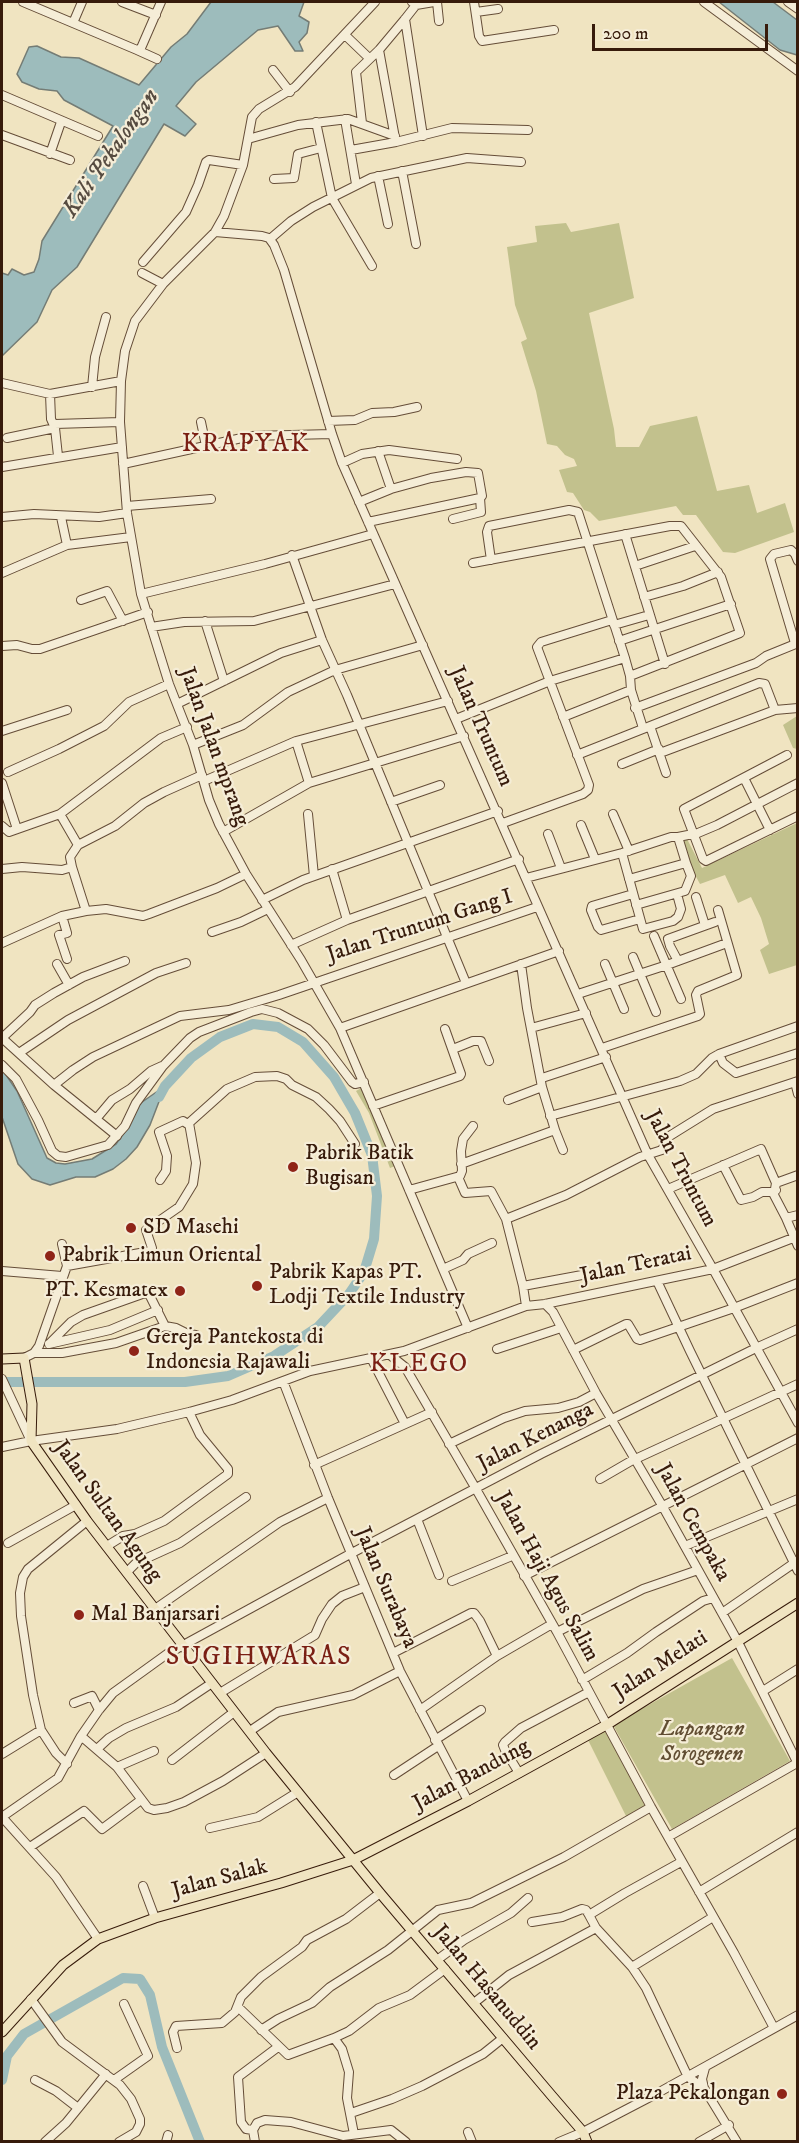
<!DOCTYPE html>
<style>
body{margin:0}
#map{position:relative;width:799px;height:2143px;overflow:hidden;background:#f0e4c1;font-family:"IM FELL DW Pica",serif}
canvas{display:block}
.frame{position:absolute;inset:0;border:3px solid #371b0b;pointer-events:none}
.scale{position:absolute;left:592px;top:24px;width:176px;height:27px;box-sizing:border-box;border:3px solid #371b0b;border-top:0;padding-left:8px;font-size:18px;line-height:21px;white-space:nowrap;color:#371b0b;-webkit-text-stroke:4px #f5edd7;paint-order:stroke}
</style>
<div id="map">
<canvas width="799" height="2143"></canvas>
<div class="frame"></div>
<div class="scale">200 m</div>
</div>
<script>
const ctx = document.querySelector('canvas').getContext('2d');
ctx.lineJoin = 'round';
function paint(path, color) {
  ctx.fillStyle = color;
  ctx.fill(path, 'evenodd');
}
function toPath(rows) {
  const path = new Path2D();
  for (const r of rows) {
    path.moveTo(r[0], r[1]);
    for (let i = 2; i < r.length; i += 2) path.lineTo(r[i], r[i + 1]);
  }
  return path;
}
function stroke(path, color, width, dash) {
  ctx.strokeStyle = color;
  ctx.lineWidth = width;
  ctx.lineCap = dash ? 'butt' : 'round';
  ctx.setLineDash(dash || []);
  ctx.stroke(path);
}
function write(font, color, halo, rows, align = 'center') {
  ctx.font = font + ' "IM FELL DW Pica",serif';
  ctx.lineWidth = 4.5;
  ctx.setLineDash([]);
  ctx.textBaseline = 'middle';
  ctx.strokeStyle = halo;
  ctx.fillStyle = color;
  for (const [text, x, y, turn = 0] of rows) {
    ctx.save();
    ctx.translate(x, y);
    ctx.rotate((+turn || 0) * Math.PI / 180);
    ctx.textAlign = isNaN(turn) ? turn : align;
    if (halo) ctx.strokeText(text, 0, 0);
    ctx.fillText(text, 0, 0);
    ctx.restore();
  }
}
paint(toPath([
 [566,223,571,232,619,223,634,298,589,313,614,429,616,447,639,447,650,426,697,416,717,491,749,485,757,513,785,503,794,532,735,553,723,552,696,515,683,515,676,506,599,521,590,512,584,510,573,493,567,492,559,470,577,466,574,459,565,455,557,446,547,444,536,391,521,342,527,339,515,305,507,247,537,242,535,226],
 [797,716,797,749,793,748,783,725],
 [797,823,797,965,769,974,760,950,769,944,761,918,751,897,738,903,725,875,700,884,694,873,682,840,687,839,702,868],
 [363,1087,395,1166,390,1168,369,1113,356,1091],
 [732,1658,790,1761,672,1829,613,1725],
 [605,1727,647,1810,628,1820,586,1736]
]), '#c2c18d');
const water = toPath([
 [211,2,304,2,299,16,309,22,307,33,299,42,303,51,295,51,278,26,258,30,196,82,176,106,196,124,185,136,164,124,77,267,52,290,37,322,2,356,2,273,8,275,12,269,24,275,34,272,39,259,42,241,113,126,64,100,57,91,39,89,22,82,17,74,29,47,37,46,61,57,79,58,139,85,171,47,187,34,211,2],
 [719,2,773,2,797,20,797,55,780,50,719,2],
 [2,1069,17,1091,47,1158,56,1163,65,1164,92,1159,116,1144,124,1133,135,1107,165,1086,150,1125,137,1147,126,1159,113,1169,95,1177,76,1177,50,1185,32,1179,18,1164,2,1117,2,1069]
]);
paint(water, '#9dbcbc');
stroke(water, '#747c75', 1.5);
stroke(toPath([
 [2,1382,185,1382,228,1376,274,1356,318,1327,349,1294,364,1272,374,1239,377,1196,372,1155,355,1113,334,1077,303,1042,278,1027,253,1024,220,1037,191,1058,165,1086,159,1097],
 [2,2080,7,2056,24,2034,123,1978,140,1979,150,1995,162,2047,200,2142]
]), '#9dbcbc', 10);
const minor = toPath([
 [23,2,137,50,141,48,161,2],
 [122,2,156,15],
 [375,2,295,87,259,109,252,117,243,165,224,216,215,232,163,284,135,321,125,351,121,381,120,422,127,513,141,594,169,684,193,745,209,800,219,824,246,874,301,960,340,1028,468,1328],
 [437,2,439,21],
 [474,2,479,36,482,41,554,30],
 [704,2,798,71],
 [788,2,798,9],
 [416,5,434,2],
 [476,12,498,9],
 [405,19,423,136],
 [73,23,82,2],
 [345,35,369,58],
 [137,50,157,59],
 [379,50,395,138],
 [273,70,290,92],
 [2,95,98,136],
 [345,119,356,184],
 [316,122,332,198,372,266],
 [362,123,356,72,379,50,405,19,416,5,412,2],
 [2,135,70,160],
 [248,139,298,125,348,119,395,136],
 [351,150,396,142,452,128,528,130],
 [50,154,61,122],
 [402,171,416,244],
 [378,176,388,224],
 [274,179,294,178,298,154,321,148],
 [215,232,262,236,269,238,274,245,284,270,332,434,342,463,648,1155,713,1269,793,1238],
 [270,239,291,221,313,207,371,178,467,158,521,162],
 [143,262,186,212,198,185,206,162,209,160,243,165],
 [142,273,163,284],
 [2,383,50,394,121,381],
 [92,387,95,357,106,317],
 [50,394,51,419,55,428,58,456],
 [328,421,355,420,372,413,394,412,417,407],
 [201,422,206,446],
 [55,424,120,422],
 [7,438,55,428],
 [378,451,391,489],
 [342,463,362,454,389,450,457,459],
 [123,464,251,436,332,434],
 [2,467,122,447],
 [359,502,391,489,431,478,466,472,478,473,482,496,480,498,368,522],
 [127,506,211,499],
 [2,517,34,514,99,517,127,513],
 [61,517,67,545],
 [453,519,481,512,480,498],
 [625,534,665,664],
 [292,555,322,640,347,695,466,983],
 [491,560,487,532,489,526,569,510,578,512,625,658,630,676,631,690,643,728],
 [473,563,670,526,681,526,721,577,740,633,630,676],
 [635,566,695,546],
 [2,573,67,545,131,537],
 [141,594,265,564,373,534],
 [644,597,683,586,718,572],
 [81,600,107,591,123,621],
 [205,621,224,681],
 [614,625,649,615],
 [151,627,184,622,254,621,395,584],
 [619,641,731,604],
 [795,643,770,559,774,554,791,550,795,554,798,561],
 [2,646,17,645,32,649,40,649,148,612],
 [177,704,281,653,322,640],
 [635,708,756,663,766,656,798,643],
 [563,717,631,690],
 [456,719,550,681,625,658],
 [650,726,666,773],
 [2,731,67,710],
 [296,741,309,783],
 [193,745,243,725,288,692,335,670,423,645],
 [660,753,775,710,798,708],
 [577,755,759,683,765,684,775,710],
 [787,755,684,809,703,859,706,861,798,816],
 [622,764,659,749],
 [8,772,59,749,104,726,129,702,169,684],
 [744,778,770,830],
 [204,781,296,741,448,701],
 [2,783,17,829],
 [391,802,440,785],
 [60,814,78,845],
 [308,814,314,876],
 [613,814,629,851],
 [503,823,583,794,588,790,589,785,537,647,541,642,612,620],
 [581,825,595,859],
 [2,826,9,832,60,814,161,738,187,727],
 [223,832,309,783,464,736],
 [548,834,561,868],
 [678,837,698,833,717,825,798,783],
 [622,853,643,929,673,921,678,917,681,909,677,894],
 [72,867,86,911],
 [2,869,22,867,62,870,72,867,70,857,78,845,115,826,144,803,164,792,202,775],
 [332,869,347,920],
 [526,878,622,853,671,837,678,837,686,863,629,879],
 [633,894,592,906,591,910,598,927,601,930,640,919],
 [696,897,705,925],
 [262,900,303,880,498,811],
 [636,905,685,891,691,876,686,863],
 [62,916,67,933,59,935,67,959],
 [212,932,241,922,268,909],
 [654,936,681,999],
 [2,943,62,916,86,911,106,909,143,916,149,914,217,888,246,874],
 [291,945,347,920,519,859],
 [633,957,656,1012],
 [678,961,670,946,668,939,715,922],
 [57,964,69,985],
 [605,964,624,1009],
 [578,994,667,965,727,943],
 [340,1028,559,951],
 [531,1028,586,1013],
 [2,1038,54,1085,117,1136],
 [2,1038,30,1012,35,1005,54,993,83,977,125,961],
 [602,1048,698,1016,700,1014,696,995,698,991,737,975,718,910],
 [453,1049,473,1041,481,1041,489,1061],
 [19,1053,68,1020,156,973,186,963],
 [719,1054,798,1026],
 [2,1065,16,1079,38,1120,52,1151,58,1156,66,1157,108,1145,125,1126,136,1103,163,1066,190,1038,199,1032,251,1012,262,1009,278,1013,308,1029,324,1045,352,1082,355,1084,364,1082],
 [542,1078,606,1057],
 [795,1082,798,1094],
 [54,1085,73,1070,93,1057,180,1016,229,1010,279,995,537,907],
 [508,1100,542,1087],
 [373,1106,460,1076,461,1074,445,1029],
 [550,1116,680,1081,696,1074,712,1058,719,1054,723,1063,736,1073,798,1053],
 [96,1119,112,1100,130,1089,151,1071,162,1066],
 [555,1130,563,1150],
 [461,1164,555,1130,542,1087,527,1008,521,964],
 [723,1165,741,1200,753,1197,762,1192,771,1192,776,1190],
 [458,1177,465,1193,491,1191,506,1219],
 [160,1180,166,1171,167,1156,159,1132,183,1121,189,1125],
 [776,1183,798,1175],
 [668,1189,761,1149,776,1183,774,1195,786,1218],
 [409,1190,460,1176,462,1171,461,1151,463,1139,473,1126],
 [798,1215,786,1218,798,1246],
 [62,1244,67,1266],
 [443,1269,463,1260,468,1254,492,1243],
 [2,1271,62,1276],
 [657,1281,690,1351,798,1571],
 [523,1286,582,1275],
 [545,1304,553,1312,596,1393,663,1507,737,1640,798,1764],
 [526,1306,523,1286,506,1219,566,1195,640,1157,662,1150,668,1137,713,1109,798,1081],
 [50,1343,71,1322,83,1315,148,1292,165,1326,176,1328,188,1334,196,1335],
 [49,1344,110,1330,158,1310],
 [497,1349,561,1328],
 [573,1350,626,1324,628,1324,637,1339,640,1340,734,1308,798,1283],
 [34,1353,62,1353,116,1343,165,1326],
 [390,1355,405,1367,476,1489,557,1632,651,1807,734,1953,774,2028],
 [24,1358,34,1353,39,1346,67,1266,151,1251,152,1248,146,1230,179,1207,193,1184,196,1163,189,1123,227,1089,255,1077,277,1076,286,1079,292,1085,316,1097,329,1109,340,1121,355,1144],
 [371,1358,404,1422],
 [2,1379,30,1439],
 [283,1381,328,1498,400,1671,468,1801],
 [449,1444,504,1418,525,1411,558,1408,579,1402,596,1393],
 [2,1447,31,1441,117,1429,189,1412,232,1400,310,1371,404,1351,526,1306,545,1304,713,1269,798,1423],
 [314,1465,432,1412],
 [600,1479,631,1461,798,1384],
 [417,1519,439,1575],
 [8,1543,76,1505],
 [107,1546,123,1536,135,1534,164,1521,228,1474,228,1469,200,1435,189,1412],
 [685,1546,798,1499],
 [127,1572,136,1563,180,1543,246,1497],
 [524,1576,798,1438],
 [452,1581,512,1556],
 [155,1609,280,1522,328,1498],
 [722,1613,797,1561],
 [557,1632,643,1589,698,1570],
 [393,1653,471,1613,474,1613,480,1621,497,1656],
 [582,1680,627,1653,656,1632,703,1601,713,1598],
 [763,1691,798,1669],
 [220,1693,315,1635,322,1619,332,1604,342,1596,365,1587],
 [74,1703,92,1696,99,1710],
 [420,1710,497,1656,552,1624],
 [250,1731,278,1712,353,1695,400,1671],
 [81,1736,117,1767,148,1808,154,1810,167,1808,184,1802,223,1781,266,1753],
 [435,1740,481,1710],
 [97,1749,109,1738,126,1728,176,1707,212,1683],
 [2,1754,41,1730],
 [172,1760,234,1712],
 [67,1764,56,1753,41,1730,33,1695,21,1616,20,1593,23,1577,28,1569,87,1521],
 [117,1767,154,1751],
 [519,1773,505,1750,503,1745,505,1742,521,1728,589,1692],
 [394,1775,438,1746],
 [2,1817,58,1778,81,1736,99,1710,113,1693,167,1654,350,1554,541,1454,756,1348,798,1329],
 [2,1817,56,1877,98,1939],
 [210,1828,258,1817,298,1792],
 [668,1837,797,1763],
 [30,1847,84,1811,102,1829,141,1800],
 [681,1862,625,1893,589,1915,596,1928,632,1967,646,1988,688,2077,704,2088],
 [143,1886,155,1918],
 [699,1892,798,1832],
 [532,1922,562,1917,582,1909,586,1910,589,1915],
 [437,1960,464,1940,511,1913,528,1898],
 [632,1967,713,1917],
 [31,1999,62,2042,120,2085,131,2099,140,2119,140,2124,136,2132,119,2142],
 [474,2003,509,1975,596,1928],
 [238,2007,288,2055,334,2038,342,2049,349,2072,347,2098,354,2134],
 [261,2030,278,2019,312,2003,330,1987,388,1950,438,1910,471,1903,564,1857,651,1807],
 [334,2038,349,2031,379,2008,410,1995,445,1969],
 [177,2048,173,2032,176,2026,222,2023,235,2012,241,1997,261,1977,302,1947,307,1940,346,1919,380,1893],
 [705,2068,702,2079,704,2088,737,2142],
 [35,2080,56,2091,78,2108],
 [114,2080,148,2056,124,2004],
 [351,2113,392,2099,422,2086,483,2054,503,2038],
 [253,2130,246,2129,241,2122,238,2077,278,2047],
 [468,2132,472,2142],
 [45,2142,66,2123,106,2074],
 [166,2142,168,2135],
 [255,2142,253,2130,257,2123,265,2120,291,2122,343,2136,391,2130,406,2142],
 [559,2142,583,2132,654,2095,798,2015],
 [699,2142,729,2125]
]);
const major = toPath([
 [2,1359,24,1358,32,1404,31,1441,87,1521,266,1753,380,1893,552,2096,583,2132,587,2142],
 [2,2032,63,1965,98,1939,155,1918,281,1883,353,1860,468,1801,608,1724,798,1603]
]);
stroke(minor, '#654d38', 10);
stroke(major, '#371b0b', 11);
stroke(minor, '#f5edd7', 8);
stroke(major, '#f0e4c1', 9);
for (const [x, y, r, color] of [
 [293,1167,6,"#8f2418"],
 [131,1228,6,"#8f2418"],
 [50,1256,6,"#8f2418"],
 [257,1286,6,"#8f2418"],
 [180,1291,6,"#8f2418"],
 [134,1351,6,"#8f2418"],
 [79,1615,6,"#8f2418"],
 [782,2094,6,"#8f2418"]
]) {
  const dot = new Path2D();
  dot.arc(x, y, r, 0, 2 * Math.PI);
  ctx.fillStyle = color;
  ctx.fill(dot);
  stroke(dot, '#f5edd7', 2);
}
write('22px', '#371b0b', '#f5edd7', [
 ["Jalan Truntum",480,727,66],
 ["Jalan Jalan mprang",213,747,70],
 ["Jalan Truntum Gang I",420,927,-18],
 ["Jalan Truntum",680,1169,62],
 ["Jalan Teratai",636,1266,-12],
 ["Jalan Kenanga",536,1438,-27],
 ["Jalan Sultan Agung",107,1512,54],
 ["Jalan Cempaka",692,1523,61],
 ["Jalan Haji Agus Salim",546,1577,61],
 ["Jalan Surabaya",385,1588,67],
 ["Jalan Melati",661,1666,-33],
 ["Jalan Bandung",472,1776,-28],
 ["Jalan Salak",220,1880,-15],
 ["Jalan Hasanuddin",486,1988,50]
]);
write('22px', '#371b0b', '#f5edd7', [
 ["Pabrik Batik",305,1154],
 ["Bugisan",305,1179],
 ["SD Masehi",143,1228],
 ["Pabrik Limun Oriental",62,1256],
 ["Pabrik Kapas PT.",269,1273],
 ["Lodji Textile Industry",269,1298],
 ["PT. Kesmatex",168,1291,"right"],
 ["Gereja Pantekosta di",146,1338],
 ["Indonesia Rajawali",146,1363],
 ["Mal Banjarsari",91,1615],
 ["Plaza Pekalongan",770,2094,"right"]
], 'left');
write('italic 22px', '#614d32', '#f5edd7', [
 ["Lapangan",702,1730],
 ["Sorogenen",702,1755]
]);
write('italic 24px', '#564b40', '#f5edd7', [
 ["Kali Pekalongan",112,154,-55]
]);
ctx.letterSpacing = '1.5px';
write('26px', '#7a1f14', '#f5edd7', [
 ["KRAPYAK",246,446],
 ["KLEGO",419,1366],
 ["SUGIHWARAS",259,1659]
]);
ctx.letterSpacing = '0px';
</script>
